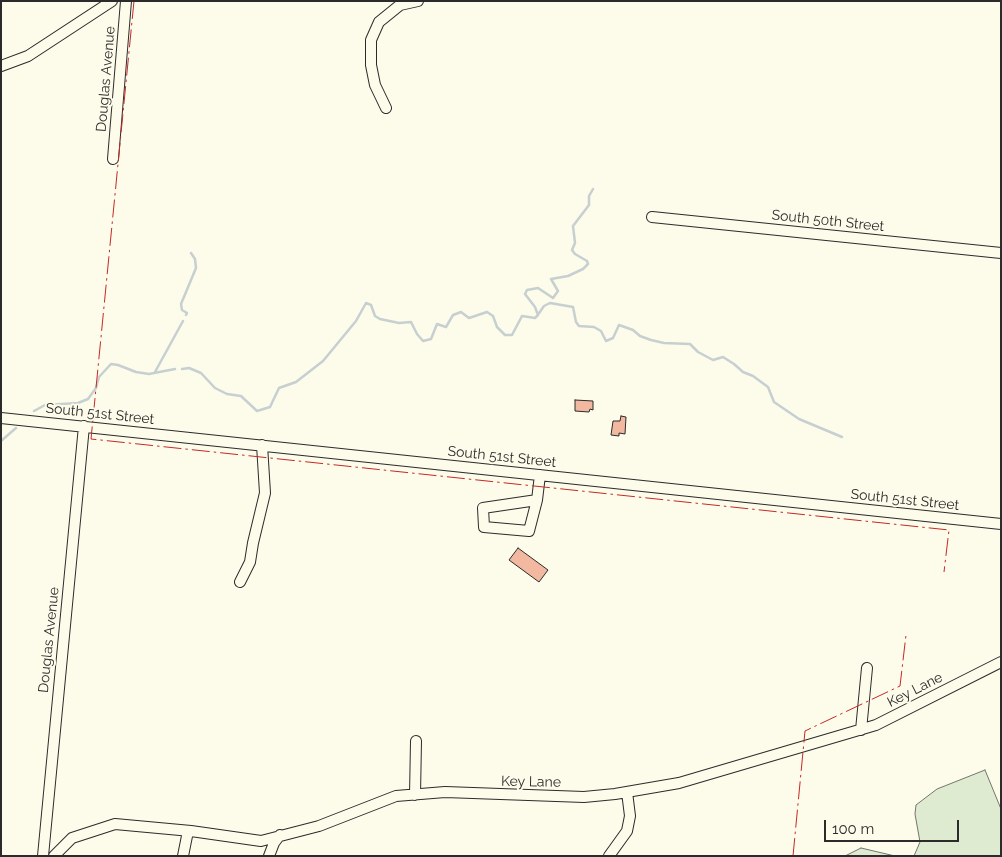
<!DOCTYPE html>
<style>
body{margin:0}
#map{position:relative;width:1002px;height:857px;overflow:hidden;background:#fdfbea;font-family:Raleway,sans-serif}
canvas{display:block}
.frame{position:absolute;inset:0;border:2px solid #2b2b2b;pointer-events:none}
.scale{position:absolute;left:824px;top:820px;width:135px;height:22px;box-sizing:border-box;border:2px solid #2b2b2b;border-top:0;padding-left:6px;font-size:15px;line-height:18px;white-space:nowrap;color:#2b2b2b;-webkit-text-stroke:4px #fdfbea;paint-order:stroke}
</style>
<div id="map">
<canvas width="1002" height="857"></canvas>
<div class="frame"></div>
<div class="scale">100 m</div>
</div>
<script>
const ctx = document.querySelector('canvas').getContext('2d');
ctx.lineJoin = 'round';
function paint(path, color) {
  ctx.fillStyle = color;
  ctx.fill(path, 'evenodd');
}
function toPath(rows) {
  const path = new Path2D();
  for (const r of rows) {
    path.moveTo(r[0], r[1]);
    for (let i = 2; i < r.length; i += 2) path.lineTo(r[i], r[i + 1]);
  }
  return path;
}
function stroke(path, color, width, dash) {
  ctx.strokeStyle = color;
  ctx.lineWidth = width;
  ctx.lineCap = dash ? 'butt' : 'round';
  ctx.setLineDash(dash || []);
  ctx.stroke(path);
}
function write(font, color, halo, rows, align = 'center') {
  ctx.font = font + ' Raleway,sans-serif';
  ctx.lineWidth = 4;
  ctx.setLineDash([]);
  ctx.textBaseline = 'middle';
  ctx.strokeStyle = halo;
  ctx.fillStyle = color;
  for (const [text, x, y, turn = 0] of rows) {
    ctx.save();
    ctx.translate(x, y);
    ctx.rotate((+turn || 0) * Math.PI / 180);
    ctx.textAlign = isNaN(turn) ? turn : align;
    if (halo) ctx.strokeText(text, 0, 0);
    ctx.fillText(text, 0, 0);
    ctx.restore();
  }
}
const green = toPath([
 [985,770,1001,809,1001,856,914,856,920,842,915,814,916,805,937,789,985,770],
 [861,848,895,856,845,856,861,848]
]);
paint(green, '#deebd1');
stroke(green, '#74746e', 1);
stroke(toPath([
 [186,315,187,313,182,310,181,304,196,268,195,259,191,253],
 [537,316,544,306,550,303,573,307,576,322,579,326,594,327,601,331,606,341,613,338,619,325,633,330,640,336,651,340,664,343,690,344,698,352,713,360,723,357,734,364,743,372,753,376,768,387,774,402,799,419,842,437],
 [182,369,189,368,201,373,215,388,227,394,241,396,257,411,270,407,279,388,296,382,323,361,356,321,366,303,371,305,375,316,380,319,399,323,411,322,417,334,423,341,431,339,437,324,446,327,453,315,461,312,469,318,487,312,493,316,497,327,505,335,512,335,522,316,535,318,538,315,535,307,525,294,527,290,538,288,553,298,558,291,551,279,568,276,583,269,588,264,587,261,575,254,572,250,575,243,573,226,589,205,589,196,593,189],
 [155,372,183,321],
 [34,411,45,405,78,403,88,399,96,388,99,377,111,364,118,365,136,372,149,374,175,369],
 [1,441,16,428]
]), '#c7d0d0', 2.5);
const building = toPath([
 [575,400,593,401,593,410,590,409,589,412,575,411,575,400],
 [621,416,626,417,625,434,619,433,619,436,611,435,613,421,620,421,621,416],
 [518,548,548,570,539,582,509,560,518,548]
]);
paint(building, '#f2b8a0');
stroke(building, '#2b2b2b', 1);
const minor = toPath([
 [1,66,28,56,112,1],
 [386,108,375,85,371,65,371,40,379,22,400,5,418,1],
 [113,159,126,1],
 [652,217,1001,253],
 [1,418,1001,524],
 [537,500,483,508,484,527,529,531,537,500,540,475],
 [240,582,250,562,253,543,265,493,262,445],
 [861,730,867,668],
 [415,795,416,741],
 [43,856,84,426],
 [54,856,72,838,115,824,191,831,261,841,319,826,396,796,445,792,584,797,615,794,679,783,876,725,1001,662],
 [183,856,188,831],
 [269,856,274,843,280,835],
 [609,856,627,831,630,816,627,792]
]);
stroke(minor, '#2b2b2b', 12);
stroke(minor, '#fdfbea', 10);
stroke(toPath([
 [134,1,91,439,949,530,944,572],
 [793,856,805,731,900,686,906,635]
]), '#c62828', 1, [18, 4, 2.5, 4]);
write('14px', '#2b2b2b', '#fdfbea', [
 ["Douglas Avenue",106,79,-85],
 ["South 50th Street",828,221,6],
 ["South 51st Street",100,414,6],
 ["South 51st Street",502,457,6],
 ["South 51st Street",905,500,6],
 ["Douglas Avenue",49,640,-84],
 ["Key Lane",915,690,-27],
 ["Key Lane",531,782,1]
]);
</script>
